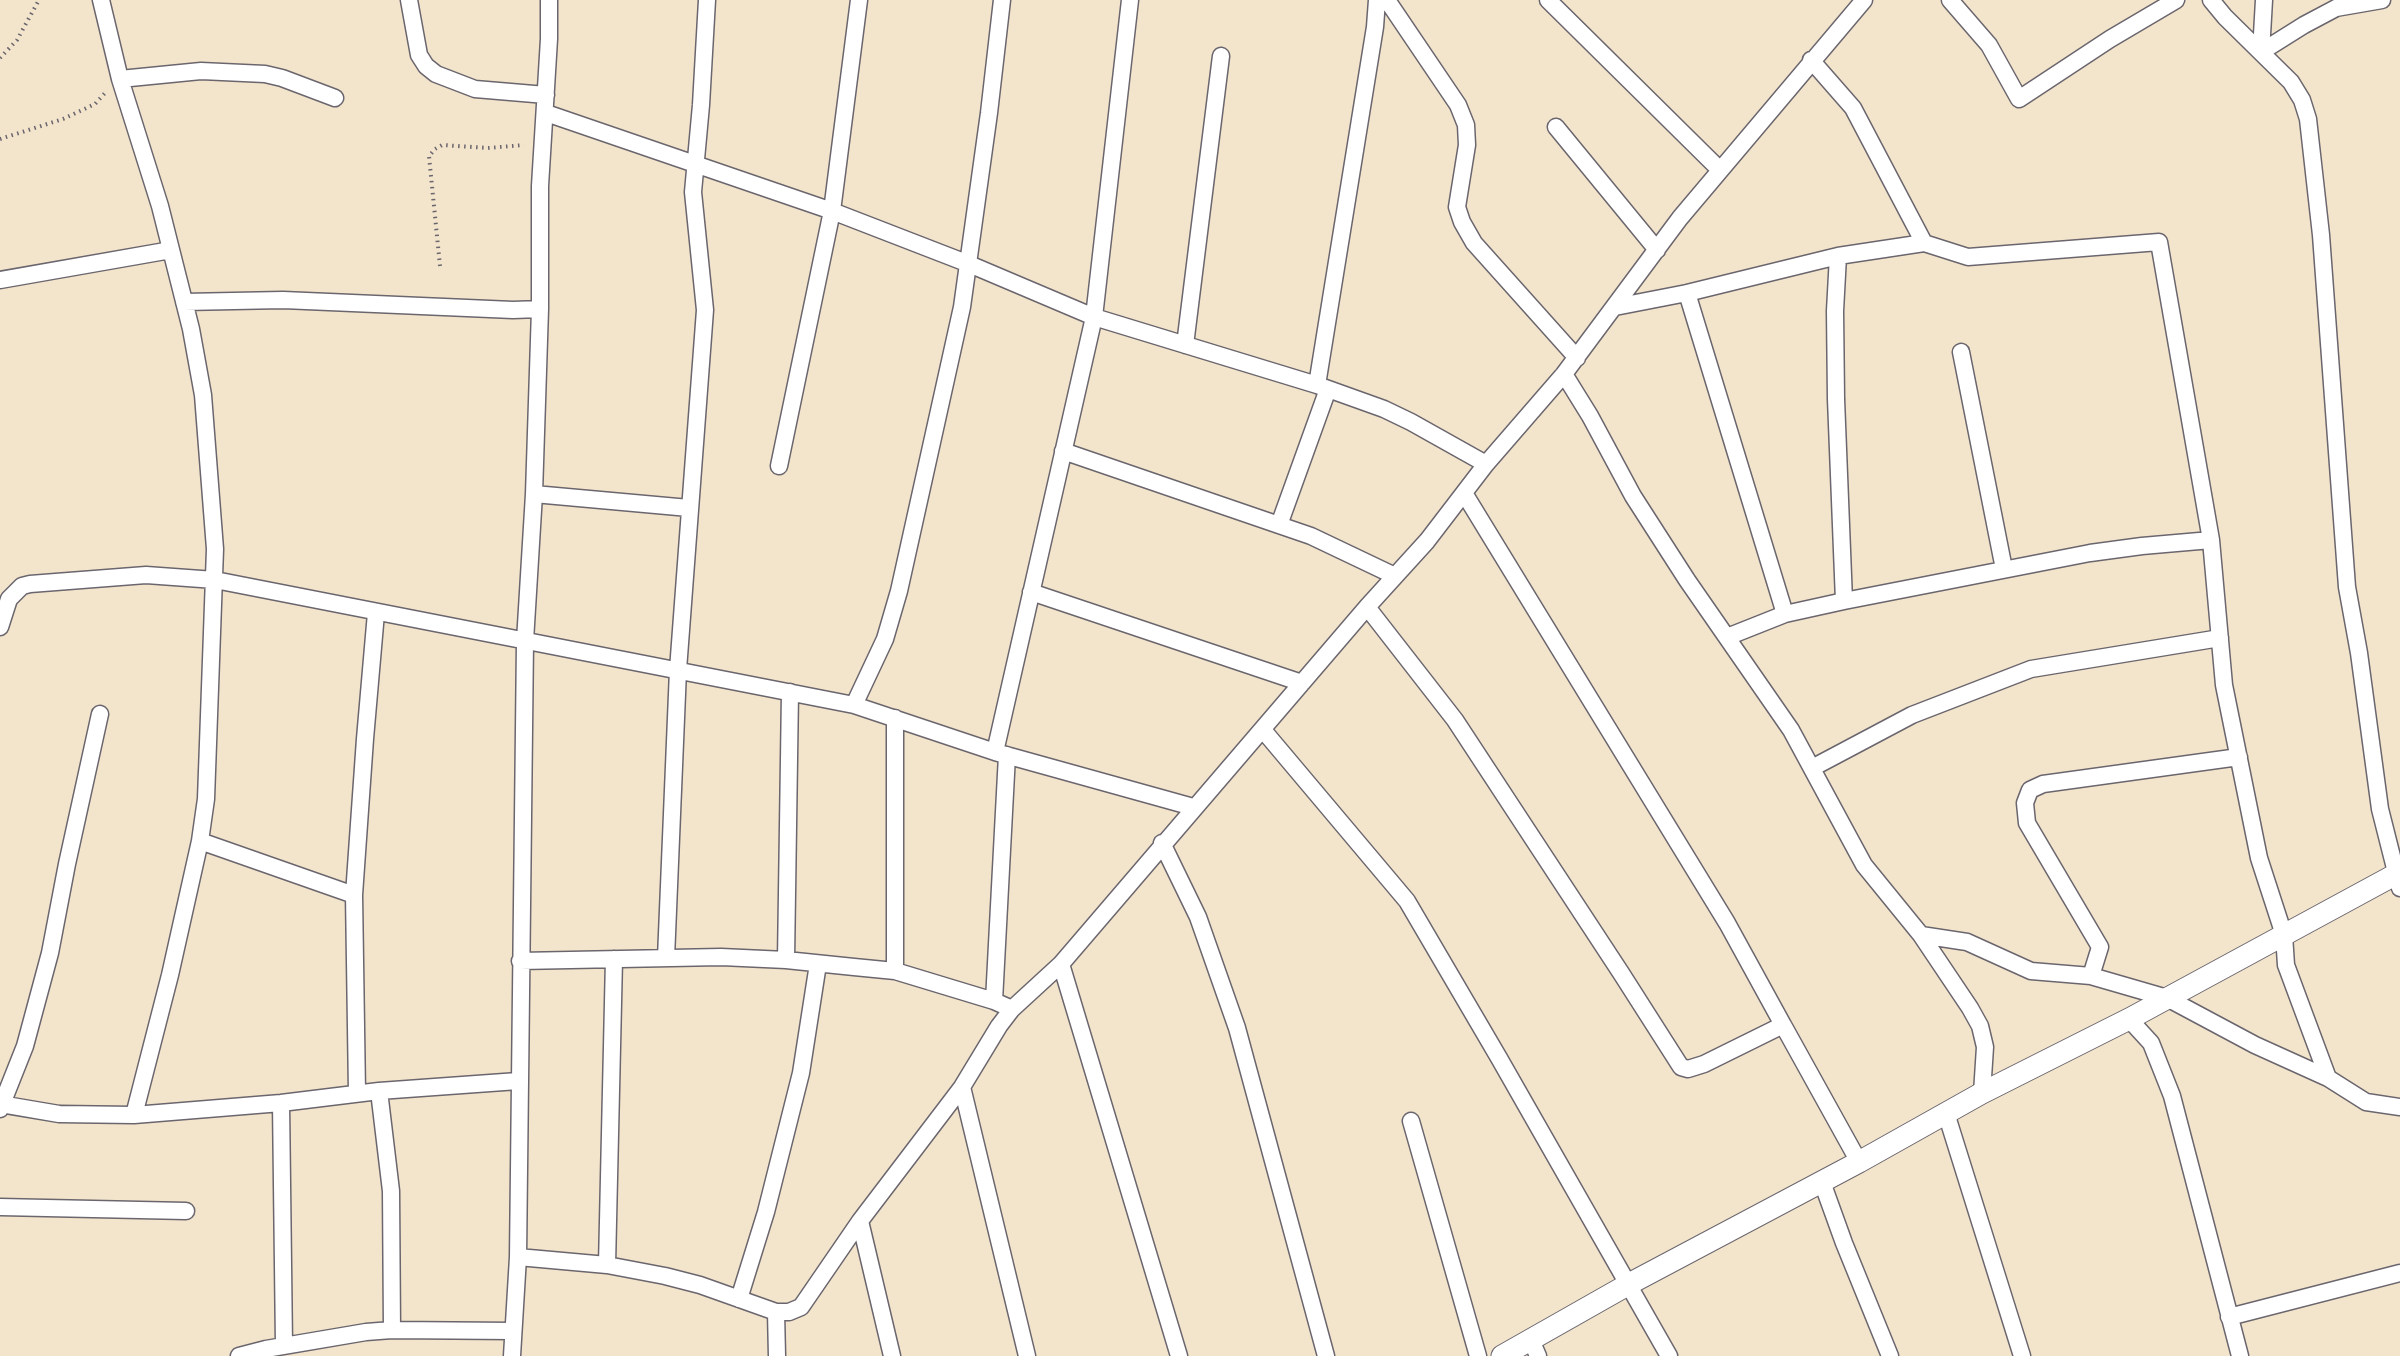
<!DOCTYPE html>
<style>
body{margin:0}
canvas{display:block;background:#f3e5cc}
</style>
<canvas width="2400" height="1356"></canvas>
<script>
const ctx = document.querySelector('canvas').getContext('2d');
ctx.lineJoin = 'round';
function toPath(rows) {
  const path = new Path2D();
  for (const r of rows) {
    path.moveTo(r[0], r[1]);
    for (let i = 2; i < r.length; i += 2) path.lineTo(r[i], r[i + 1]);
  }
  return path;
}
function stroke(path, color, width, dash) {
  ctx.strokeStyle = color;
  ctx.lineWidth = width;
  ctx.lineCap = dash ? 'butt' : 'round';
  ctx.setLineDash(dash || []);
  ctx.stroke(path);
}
const minor = toPath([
 [101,0,120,79,160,206,191,329,203,395,215,549,206,799,200,841,170,975,134,1115],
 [409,0,419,55,426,66,436,74,475,89,546,95],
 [1387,0,1458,105,1466,125,1467,145,1457,207,1462,222,1474,243,1577,358],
 [1548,0,1720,170],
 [1950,0,1989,45,2019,99,2110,39,2176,0],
 [2211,0,2225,17,2291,82,2302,100,2308,119,2321,235,2347,587,2359,653,2380,809,2400,888],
 [2261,52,2304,25,2336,8,2382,0],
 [2261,52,2264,0],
 [1811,60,1853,108,1924,243,1968,257,2159,242,2211,540,2224,685,2259,858,2284,935,2286,965,2328,1078],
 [120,79,201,71,265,74,282,78,335,98],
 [546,113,832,211,969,264,1094,317,1317,385,1384,409,1411,422,1486,464],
 [1556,127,1657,250],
 [1838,256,1835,311,1836,399,1844,601],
 [0,280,171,250],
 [1687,293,1785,614],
 [184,302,283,300,513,310,540,309],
 [1615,307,1687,293,1838,256,1924,243],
 [1185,345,1221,56],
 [1961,352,2004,569],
 [1564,374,1590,416,1633,496,1687,580,1791,730,1864,865,1921,935,1967,942,2031,971,2091,976,2167,998,2255,1045,2328,1078,2366,1102,2400,1107],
 [1317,385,1375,27,1377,0],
 [1063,451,1311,536,1395,576],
 [779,466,832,211,859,0],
 [1464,493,1727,923,1783,1025],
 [534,494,689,508],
 [1279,525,1328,389],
 [1031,592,1302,683],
 [1367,607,1455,720,1621,973,1681,1067,1688,1069,1704,1064,1783,1025,1859,1162],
 [0,627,9,599,22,586,30,584,146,575,215,580,854,705,995,752,1193,807],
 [1727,637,1785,614,1844,601,2090,553,2142,546,2211,540],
 [854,705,885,639,899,591,962,307,989,113,1002,0],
 [895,718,895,971],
 [1263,730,1407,901,1499,1058,1669,1356],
 [995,752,1094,317,1130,0],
 [1812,768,1912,715,2031,669,2220,638],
 [200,841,354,895],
 [1162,843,1198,917,1237,1028,1326,1356],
 [1921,935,1970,1008,1980,1026,1985,1047,1982,1093],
 [666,958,678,670,705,310,693,192,701,105,707,0],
 [786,960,790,692],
 [520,961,721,957,786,960,854,967,895,971,994,1001,1012,1009],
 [1061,964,1179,1356],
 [2091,976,2100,947,2027,823,2025,803,2030,790,2043,784,2239,757],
 [994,1001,1007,755],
 [2129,1019,2151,1043,2172,1096,2240,1356],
 [962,1087,1027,1356],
 [379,1091,391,1191,392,1330],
 [357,1093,354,895,365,739,376,613],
 [281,1103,284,1346],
 [0,1104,59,1114,134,1115,281,1103,379,1091,518,1081],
 [0,1109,25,1046,50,953,67,864,100,714],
 [1946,1113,2022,1356],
 [1411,1121,1478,1356],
 [1822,1182,1844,1243,1890,1356],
 [0,1207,186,1211],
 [860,1221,892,1356],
 [518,1257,607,1265,665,1276,700,1285,776,1312,789,1312,801,1307,860,1221,962,1087,999,1026,1012,1009,1061,964,1367,607,1427,541,1486,464,1564,374,1680,218,1864,0],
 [607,1265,614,959],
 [739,1299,766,1212,801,1073,818,964],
 [776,1312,777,1356],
 [2229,1317,2400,1273],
 [1531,1340,1538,1356],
 [239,1356,266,1349,366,1332,392,1330,513,1331],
 [512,1356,518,1257,525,641,534,494,540,309,540,186,549,39,549,0]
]);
const tertiary = toPath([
 [1502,1356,1629,1284,1859,1162,1982,1093,2129,1019,2400,872]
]);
stroke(minor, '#6b666e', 19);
stroke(tertiary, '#6b666e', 23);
stroke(toPath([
 [0,58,17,40,39,0],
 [0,139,63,119,95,104,105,93],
 [440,266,429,156,435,149,442,145,488,148,524,145]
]), '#6b666e', 4, [1.5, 4.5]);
stroke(minor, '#fff', 16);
stroke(tertiary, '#fff', 21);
</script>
